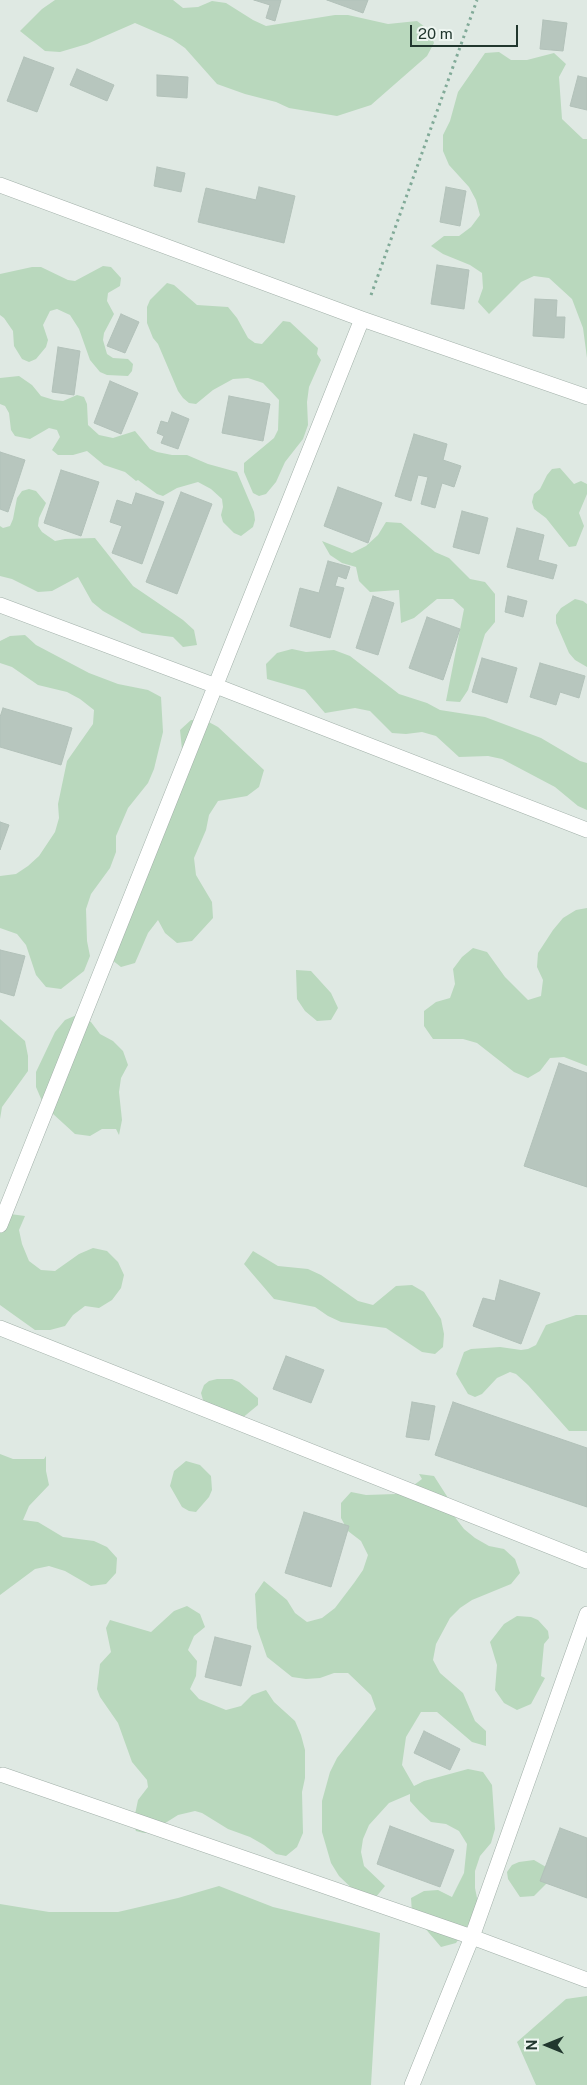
<!DOCTYPE html>
<style>
body{margin:0}
#map{position:relative;width:587px;height:2085px;overflow:hidden;background:#dfe9e3;font-family:"Public Sans",sans-serif}
canvas{display:block}
.north{position:absolute;left:522px;top:2020px;width:50px;height:50px;-webkit-text-stroke:4px #eef6f1;paint-order:stroke;rotate:270deg;font-size:14px;font-weight:700;line-height:20px;text-align:center;color:#21372e}
.north::after{content:'';display:block;margin:auto;width:18px;height:22px;background:#21372e;clip-path:polygon(50% 0,100% 100%,50% 72%,0 100%)}
.scale{position:absolute;left:410px;top:25px;width:108px;height:22px;box-sizing:border-box;border:2px solid #21372e;border-top:0;padding-left:6px;font-size:15px;line-height:18px;white-space:nowrap;color:#21372e;-webkit-text-stroke:4px #eef6f1;paint-order:stroke}
</style>
<div id="map">
<canvas width="587" height="2085"></canvas>
<div class="north">N</div>
<div class="scale">20 m</div>
</div>
<script>
const ctx = document.querySelector('canvas').getContext('2d');
ctx.lineJoin = 'round';
function paint(path, color) {
  ctx.fillStyle = color;
  ctx.fill(path, 'evenodd');
}
function toPath(rows) {
  const path = new Path2D();
  for (const r of rows) {
    path.moveTo(r[0], r[1]);
    for (let i = 2; i < r.length; i += 2) path.lineTo(r[i], r[i + 1]);
  }
  return path;
}
function stroke(path, color, width, dash) {
  ctx.strokeStyle = color;
  ctx.lineWidth = width;
  ctx.lineCap = dash ? 'butt' : 'round';
  ctx.setLineDash(dash || []);
  ctx.stroke(path);
}
paint(toPath([
 [55,0,173,0,183,8,198,7,212,1,226,3,253,20,266,26,335,15,348,15,388,24,417,21,429,30,434,43,427,56,371,105,337,116,289,108,276,102,245,94,217,84,185,48,172,39,135,23,87,44,60,52,45,51,20,31,42,9],
 [499,52,511,60,527,60,554,53,566,64,559,77,562,119,583,139,587,139,587,358,583,328,572,299,549,278,534,276,521,282,489,314,478,302,483,288,482,273,470,265,443,254,431,246,444,236,459,236,471,227,480,215,476,200,469,187,449,165,443,151,443,135,450,121,458,92,485,53],
 [103,266,111,267,121,278,120,286,108,293,107,301,114,314,104,333,103,340,107,354,113,358,128,359,133,364,132,371,128,376,107,375,100,372,90,360,79,329,70,315,57,309,50,311,43,325,48,340,46,347,36,359,29,362,22,359,14,346,13,331,4,318,0,315,0,274,32,267,41,267,68,280,75,281],
 [167,283,174,285,197,305,228,307,237,318,248,338,255,343,262,344,283,321,290,322,318,348,317,354,321,360,309,387,307,402,308,425,303,439,285,462,276,482,266,494,259,496,253,493,244,472,244,463,274,438,278,430,279,400,263,383,248,378,233,379,213,390,196,404,189,403,183,398,178,391,158,344,153,338,147,323,147,307,150,300],
 [19,376,32,385,41,396,54,400,63,401,77,395,84,397,87,404,88,425,99,435,113,438,135,431,150,449,157,452,172,455,187,455,208,464,237,472,254,512,255,520,253,527,241,536,234,533,223,522,221,515,223,507,222,499,211,489,198,482,177,488,163,496,157,494,138,480,136,481,125,472,104,465,87,451,73,455,58,455,52,450,60,437,57,430,49,428,30,439,15,436,11,430,9,413,5,406,0,404,0,378],
 [560,468,574,484,581,481,587,484,587,494,579,513,584,526,576,546,569,547,546,518,534,509,532,502,534,494,540,489,547,475,552,469],
 [29,489,36,491,46,503,39,518,38,526,42,532,55,541,65,539,95,538,133,586,183,620,194,630,197,645,183,647,173,637,142,633,103,611,92,602,78,577,52,591,38,592,12,579,0,576,0,526,3,528,10,526,13,519,17,498,22,491],
 [386,522,401,523,435,552,449,558,470,579,485,582,495,594,495,622,485,634,468,690,460,702,446,701,464,609,453,599,437,599,414,618,401,623,399,590,370,592,359,581,356,567,342,563,330,555,322,541,352,553,366,546,378,535],
 [575,599,583,601,587,604,587,667,575,660,569,653,556,623,556,615,561,608],
 [25,635,36,645,89,673,118,684,148,690,161,697,163,732,154,769,148,783,128,808,116,836,116,852,110,868,91,894,86,909,87,941,90,956,84,971,61,989,46,987,36,975,26,945,17,934,0,928,0,876,16,874,28,866,39,856,55,832,59,818,58,804,67,761,93,724,94,710,80,699,67,692,38,685,12,667,0,663,0,641,10,636],
 [292,649,306,652,334,650,350,656,399,694,427,703,440,710,485,717,541,738,580,761,587,763,587,810,578,806,555,787,502,759,488,756,459,757,436,736,422,732,406,734,392,733,370,711,355,708,325,713,305,690,267,679,266,664,277,653],
 [191,720,205,720,218,727,264,770,259,787,247,796,218,801,209,815,206,830,194,858,196,875,212,902,213,918,192,941,177,943,165,933,158,920,148,933,135,963,121,967,112,960,126,889,131,876,140,863,183,759,180,730],
 [587,908,587,1066,564,1057,550,1058,540,1071,528,1078,514,1072,477,1043,463,1039,433,1039,424,1026,424,1011,436,1002,450,998,455,984,453,969,462,957,473,948,487,952,505,977,528,1000,541,996,543,980,537,967,538,953,553,930,563,918,576,910],
 [296,970,311,971,331,993,338,1008,331,1020,317,1021,305,1011,297,999],
 [79,1014,91,1022,100,1034,113,1041,123,1051,128,1065,121,1078,119,1092,122,1120,119,1135,116,1129,102,1129,90,1136,75,1134,52,1113,42,1101,36,1087,36,1072,55,1032,65,1020],
 [0,1019,25,1041,28,1056,28,1071,2,1107,0,1119],
 [10,1214,25,1216,19,1230,22,1244,29,1261,41,1270,55,1271,79,1254,93,1248,107,1251,118,1262,124,1275,121,1288,112,1300,99,1308,85,1306,73,1315,65,1326,50,1330,35,1330,0,1305,0,1229],
 [253,1251,278,1266,308,1269,321,1275,358,1301,373,1305,396,1286,412,1285,424,1292,441,1319,444,1334,443,1347,435,1354,422,1352,386,1328,341,1322,328,1316,315,1307,274,1299,244,1264],
 [576,1315,587,1315,587,1431,569,1431,528,1385,516,1374,510,1372,497,1378,482,1394,475,1397,468,1394,456,1374,464,1352,471,1349,500,1347,521,1350,528,1349,536,1345,546,1325],
 [217,1379,232,1379,239,1382,258,1398,258,1405,235,1424,206,1407,203,1400,201,1393,204,1385,209,1381],
 [0,1454,13,1459,44,1459,46,1456,46,1471,49,1485,29,1506,23,1520,38,1522,63,1537,94,1541,107,1547,117,1558,116,1573,106,1584,91,1586,65,1571,49,1566,35,1569,0,1595],
 [186,1461,200,1465,211,1476,212,1490,209,1497,196,1512,189,1511,182,1507,170,1486,174,1471],
 [419,1474,434,1476,450,1501,454,1516,464,1529,475,1538,489,1546,504,1549,515,1559,520,1573,511,1584,472,1600,460,1608,450,1618,436,1644,433,1660,440,1673,463,1693,475,1721,486,1731,486,1746,472,1742,437,1712,421,1712,406,1737,402,1765,414,1786,424,1781,468,1769,483,1772,492,1785,495,1829,491,1843,480,1856,475,1871,475,1888,478,1903,473,1917,456,1943,441,1947,412,1913,411,1898,424,1891,438,1890,452,1897,464,1873,467,1844,459,1831,446,1824,431,1822,420,1812,410,1801,410,1794,389,1803,369,1825,363,1839,361,1852,364,1866,385,1886,376,1897,361,1897,339,1876,331,1863,322,1832,322,1801,330,1772,337,1758,376,1709,371,1695,348,1673,334,1673,320,1678,306,1679,292,1677,267,1657,257,1628,255,1594,264,1581,287,1600,295,1613,307,1622,322,1618,335,1608,354,1583,363,1570,368,1555,361,1541,348,1531,341,1518,341,1503,351,1492,366,1495,396,1494,410,1488,422,1479],
 [187,1606,200,1614,205,1627,194,1636,188,1650,197,1661,196,1676,190,1689,199,1699,226,1710,241,1706,252,1695,266,1690,274,1702,295,1721,301,1735,305,1750,305,1778,302,1792,303,1833,297,1847,286,1856,276,1854,264,1845,250,1837,228,1829,202,1813,195,1811,178,1815,151,1832,144,1833,136,1831,133,1824,138,1800,148,1787,147,1780,132,1762,118,1723,100,1697,97,1689,100,1664,111,1652,106,1628,110,1620,151,1632,174,1611],
 [517,1616,531,1617,538,1620,548,1631,549,1638,544,1644,541,1676,545,1678,531,1704,517,1710,504,1703,495,1690,497,1665,490,1642,504,1624],
 [534,1860,546,1867,550,1880,534,1896,520,1897,508,1879,507,1872,512,1865,519,1862],
 [219,1886,273,1907,380,1933,371,2085,0,2085,0,1904,49,1912,118,1912,178,1898],
 [587,1996,587,2085,536,2085,517,2042,566,1999]
]), '#b9d8bd');
const building = toPath([
 [254,0,281,0,275,21,266,18,270,5,254,0],
 [327,0,368,0,363,13,327,0],
 [543,20,567,23,563,51,540,49,543,20],
 [24,57,54,68,37,112,7,101,24,57],
 [77,69,114,85,107,101,70,85,77,69],
 [157,75,188,77,187,98,157,96,157,75],
 [578,76,587,78,587,110,570,106,578,76],
 [157,167,185,173,181,192,154,186,157,167],
 [259,187,295,196,284,243,198,222,206,188,256,200,259,187],
 [446,187,466,191,460,226,440,222,446,187],
 [437,265,469,270,464,309,431,304,437,265],
 [535,299,557,300,556,317,565,317,564,338,533,336,535,299],
 [121,314,139,322,125,353,107,346,121,314],
 [58,347,80,351,74,395,52,392,58,347],
 [110,381,138,393,121,434,94,423,110,381],
 [229,396,270,404,263,441,222,433,229,396],
 [172,412,189,419,178,449,161,443,164,436,157,433,161,421,168,423,172,412],
 [414,434,447,444,443,460,461,466,454,487,442,483,435,508,421,504,428,477,418,475,411,501,395,496,414,434],
 [0,452,25,460,8,512,0,509,0,452],
 [61,470,99,482,81,536,44,523,61,470],
 [338,487,382,503,368,543,324,526,338,487],
 [181,492,212,504,177,594,146,582,181,492],
 [136,493,164,502,142,564,112,553,122,526,110,522,117,500,132,505,136,493],
 [462,511,488,518,479,554,453,547,462,511],
 [517,528,544,535,538,560,557,565,553,579,507,567,517,528],
 [328,561,350,567,346,579,338,576,335,586,344,588,330,638,290,626,300,588,319,593,328,561],
 [373,596,394,603,378,655,356,648,373,596],
 [508,596,527,601,523,617,505,612,508,596],
 [427,617,460,629,443,680,409,668,427,617],
 [482,658,517,668,507,703,472,692,482,658],
 [540,663,585,676,579,698,560,692,556,705,530,697,540,663],
 [3,708,72,728,61,765,0,747,0,717,3,708],
 [0,822,9,825,0,850,0,822],
 [0,950,25,956,14,996,0,992,0,950],
 [559,1063,587,1073,587,1187,524,1166,559,1063],
 [500,1280,540,1293,521,1344,473,1326,483,1298,495,1301,500,1280],
 [286,1356,324,1370,311,1403,273,1389,286,1356],
 [412,1402,435,1406,429,1440,406,1437,412,1402],
 [453,1402,587,1448,587,1507,435,1455,453,1402],
 [304,1512,349,1526,331,1587,285,1573,304,1512],
 [215,1637,251,1646,241,1686,205,1677,215,1637],
 [424,1731,460,1749,450,1770,414,1753,424,1731],
 [390,1826,454,1850,440,1887,377,1864,390,1826],
 [560,1828,587,1838,587,1898,540,1881,560,1828]
]);
paint(building, '#b7c6be');
stroke(building, '#b2c1b9', 1);
const minor = toPath([
 [0,185,362,319,587,397],
 [0,605,216,686,587,830],
 [0,1225,362,319],
 [0,1328,587,1561],
 [3,1775,472,1937,587,1980],
 [412,2085,472,1937,587,1614]
]);
stroke(minor, '#a2b0a9', 16);
stroke(toPath([
 [371,295,477,0]
]), '#81aa98', 3, [2.5, 4]);
stroke(minor, '#fff', 15);
</script>
